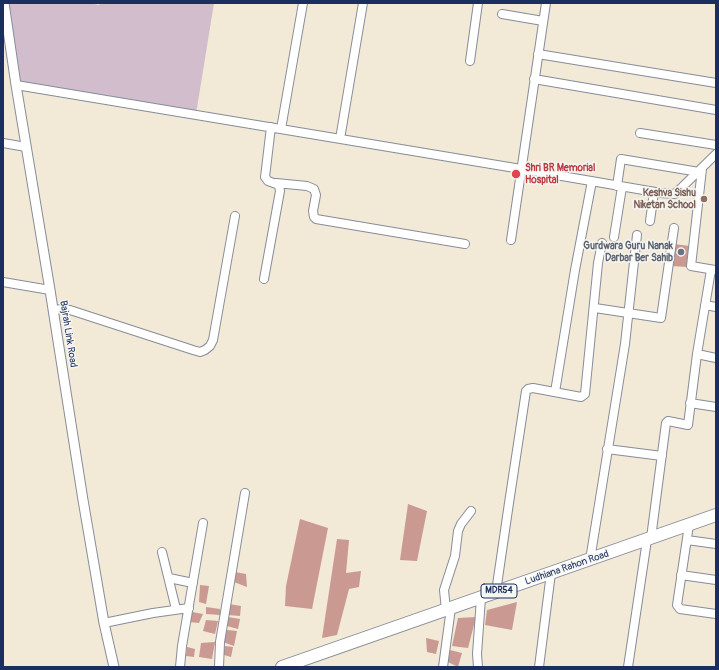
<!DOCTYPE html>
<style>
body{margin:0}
#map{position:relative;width:719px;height:670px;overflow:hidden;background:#f2e9d6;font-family:Pangolin,sans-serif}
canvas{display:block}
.frame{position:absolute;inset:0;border:4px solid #1b2f5e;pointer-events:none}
</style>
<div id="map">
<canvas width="719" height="670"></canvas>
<div class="frame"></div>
</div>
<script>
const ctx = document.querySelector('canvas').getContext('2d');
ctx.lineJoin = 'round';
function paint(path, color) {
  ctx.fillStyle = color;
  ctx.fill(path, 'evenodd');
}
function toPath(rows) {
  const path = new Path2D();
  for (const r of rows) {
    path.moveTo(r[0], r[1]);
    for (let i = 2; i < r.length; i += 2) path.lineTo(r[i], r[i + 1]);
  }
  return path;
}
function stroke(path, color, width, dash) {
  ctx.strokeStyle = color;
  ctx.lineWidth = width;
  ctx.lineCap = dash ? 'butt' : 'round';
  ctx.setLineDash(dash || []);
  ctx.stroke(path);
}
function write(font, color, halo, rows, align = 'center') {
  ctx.font = font + ' Pangolin,sans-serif';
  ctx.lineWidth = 3;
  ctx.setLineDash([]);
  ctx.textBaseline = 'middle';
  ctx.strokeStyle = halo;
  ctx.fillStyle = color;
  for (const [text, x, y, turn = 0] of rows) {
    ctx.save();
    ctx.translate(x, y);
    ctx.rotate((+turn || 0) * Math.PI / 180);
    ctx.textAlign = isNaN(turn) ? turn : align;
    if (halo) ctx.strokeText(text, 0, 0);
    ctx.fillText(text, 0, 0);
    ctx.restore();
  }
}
paint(toPath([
 [8,3,90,3,99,5,100,3,214,3,196,114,20,84]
]), '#d1bdcc');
paint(toPath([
 [674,244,690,246,688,267,671,266],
 [408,504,427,511,417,561,400,560],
 [300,519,328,528,312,609,285,606,286,586],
 [337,539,349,540,346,573,361,571,359,587,349,589,337,635,322,638],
 [235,572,246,574,247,587,234,582],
 [200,585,209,586,206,604,199,602],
 [517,602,512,630,485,625,487,610],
 [229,604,241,606,240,616,228,615],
 [206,607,220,609,220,615,206,614],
 [192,612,203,614,199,623,189,622],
 [228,617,240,619,238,629,227,626],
 [476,617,468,648,452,646,458,618],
 [206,620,218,621,215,634,203,631],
 [227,630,237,631,234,646,223,642],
 [426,638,439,641,436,654,427,652],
 [215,642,212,659,199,657,201,643],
 [225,646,233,647,231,657,224,655,223,654],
 [187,647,195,649,194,657,186,656],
 [450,650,462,653,458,667,448,662]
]), '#ca9992');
const minor = toPath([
 [502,14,543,21],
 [538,54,716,83],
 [470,61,478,3],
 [534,79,716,110],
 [16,85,521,169,661,193,675,194,716,154],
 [281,129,303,3],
 [640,133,716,145],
 [340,139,363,3],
 [3,143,26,147],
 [702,169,691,266,715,270],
 [276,183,307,186,314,189,316,195,313,211,314,217,316,219,465,244],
 [617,186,621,159,699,172],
 [650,221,654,192],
 [614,237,622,187],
 [511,240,546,3],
 [264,279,280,191,279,185,268,181,265,177,271,127],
 [3,282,50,290],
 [705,305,716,307],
 [595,308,661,318,674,228],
 [53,310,62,309,70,310,193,350,200,352,205,350,210,346,213,340,235,216],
 [697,354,716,358],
 [555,392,575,270,592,181],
 [690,403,716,407],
 [607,449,662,456],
 [689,525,677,605,680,609,716,614],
 [651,538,666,423,668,421,688,425,697,354,711,270],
 [687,540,716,544],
 [162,552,176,609],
 [590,560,625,344,637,235],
 [681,575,716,580],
 [169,578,193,583],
 [496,592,509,503,526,391,528,389,533,388,581,397,585,394,598,263,602,243],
 [446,610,444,590,455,556,458,531,461,524,471,511],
 [104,623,153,613,189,608],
 [180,667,182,646,203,523],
 [219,667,220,642,245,493],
 [443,667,451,608],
 [478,667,477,654,481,598],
 [539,667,551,573],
 [628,667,647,540]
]);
const tertiary = toPath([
 [4,3,16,85,50,290,83,500,104,623,114,667]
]);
const primary = toPath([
 [282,667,716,515]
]);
stroke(minor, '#868c9a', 10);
stroke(tertiary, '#868c9a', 11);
stroke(primary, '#868c9a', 14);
stroke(minor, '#fff', 8);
stroke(tertiary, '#fff', 9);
stroke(primary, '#fff', 12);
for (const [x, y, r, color] of [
 [516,174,5,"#e0444e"],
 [704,199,4,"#8d6e63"],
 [681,252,4,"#6b7280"]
]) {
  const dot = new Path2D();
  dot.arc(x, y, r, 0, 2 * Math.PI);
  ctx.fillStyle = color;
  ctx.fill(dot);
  stroke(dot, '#f6f6f2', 1.5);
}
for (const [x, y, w] of [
 [499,591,36]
]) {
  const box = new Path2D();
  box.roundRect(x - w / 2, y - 7, w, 14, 3);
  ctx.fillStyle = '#f6f6f2';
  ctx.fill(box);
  stroke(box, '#1b2f5e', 1);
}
write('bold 9px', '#1b2f5e', null, [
 ["MDR54",499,591]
]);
write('bold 10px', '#be3a42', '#f6f6f2', [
 ["Shri BR Memorial",525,168],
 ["Hospital",525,180]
], 'left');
write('bold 10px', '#785e54', '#f6f6f2', [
 ["Keshva Sishu",696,193],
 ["Niketan School",696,205]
], 'right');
write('bold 10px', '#5b616d', '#f6f6f2', [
 ["Gurdwara Guru Nanak",673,246],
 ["Darbar Ber Sahib",673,258]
], 'right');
write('10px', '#1b2f5e', '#f6f6f2', [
 ["Bajrah Link Road",68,334,81],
 ["Ludhiana Rahon Road",567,568,-19]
]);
</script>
